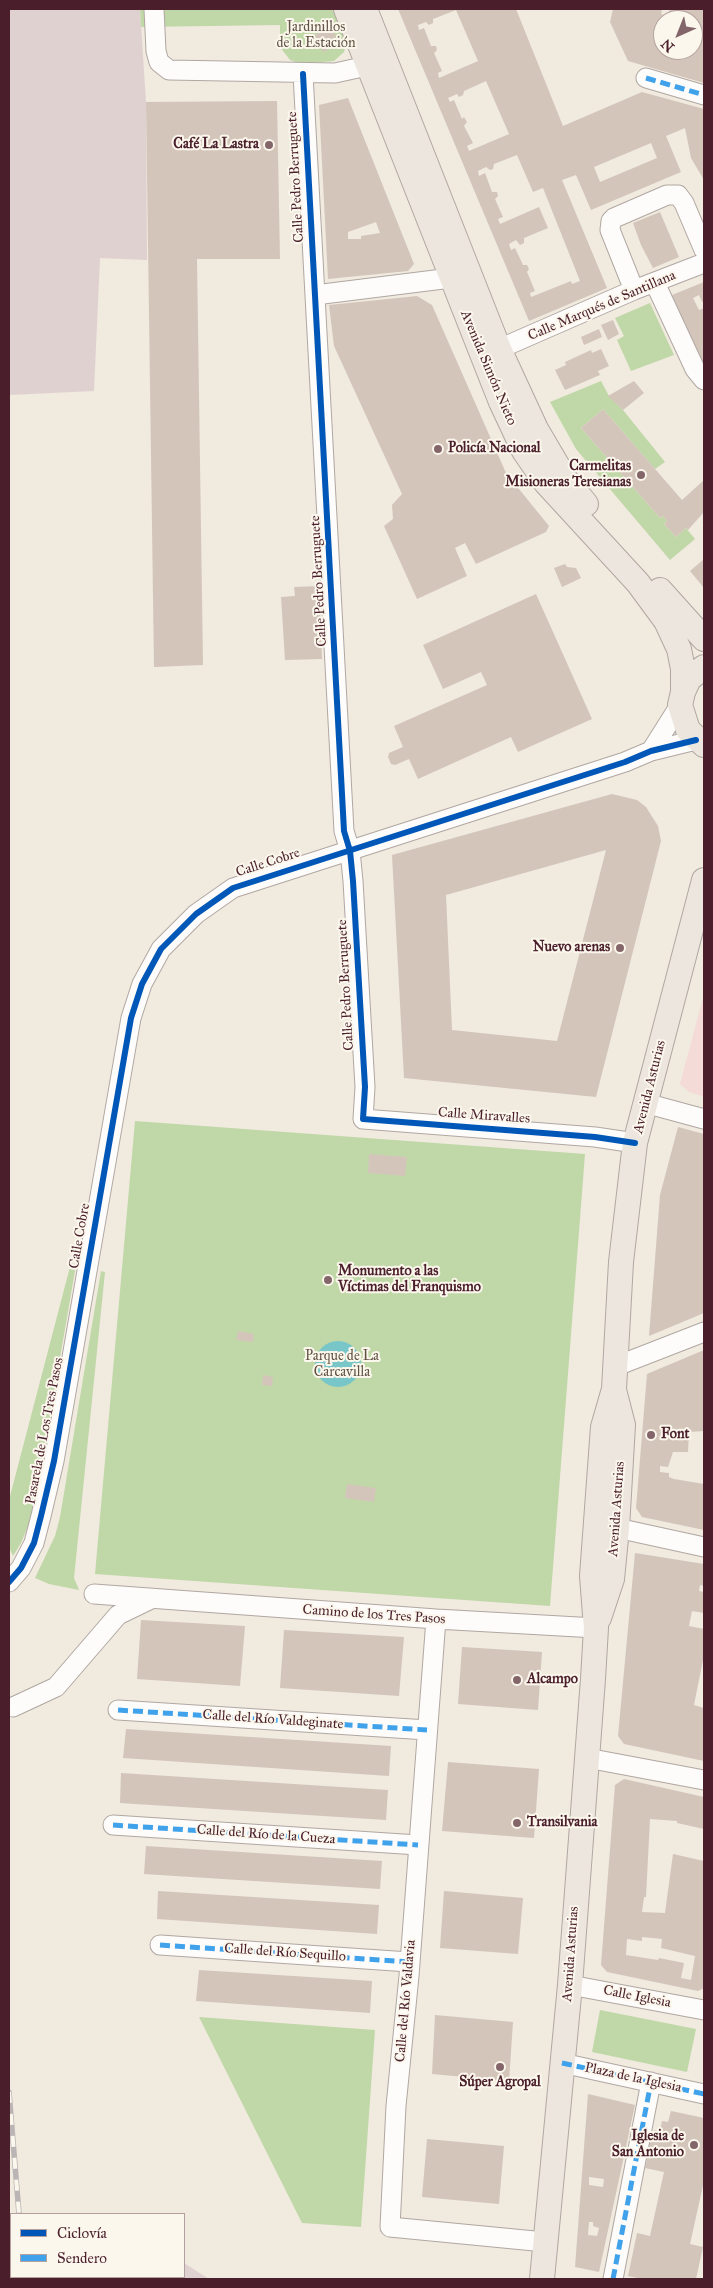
<!DOCTYPE html>
<meta charset="utf-8">
<style>
body{margin:0}
#map{position:relative;width:713px;height:2288px;overflow:hidden;background:#f0eadf;font-family:"IM FELL Great Primer",serif}
canvas{display:block}
.frame{position:absolute;inset:0;border:10px solid #4a1f2b;pointer-events:none}
.legend{position:absolute;left:10px;top:2213px;width:175px;height:65px;box-sizing:border-box;background:#fbf7ec;border:1px solid #b4a19f;margin:0;padding:6px 9px;list-style:none;font-size:15px;color:#4a1f2b}
.legend li{display:flex;align-items:center;gap:10px;height:25px}
.legend b{width:25px;border:1px solid #b4a19f}
.north{position:absolute;left:653px;top:10px;width:50px;height:50px;box-sizing:border-box;background:#fbf7ec;border:1px solid #b4a19f;border-radius:50%;rotate:224deg;font-size:14px;font-weight:700;line-height:20px;text-align:center;color:#4a1f2b}
.north::after{content:'';display:block;margin:auto;width:18px;height:22px;background:#84666a;clip-path:polygon(50% 0,100% 100%,50% 72%,0 100%)}
</style>
<div id="map">
<canvas width="713" height="2288"></canvas>
<div class="frame"></div>
<ul class="legend">
<li><b style="height:6px;background:#0057b8"></b>Ciclovía</li>
<li><b style="height:6px;background:#40a2eb"></b>Sendero</li>
</ul>
<div class="north">N</div>
</div>
<script>
const ctx = document.querySelector('canvas').getContext('2d');
ctx.lineJoin = 'round';
function paint(path, color) {
  ctx.fillStyle = color;
  ctx.fill(path, 'evenodd');
}
function toPath(rows) {
  const path = new Path2D();
  for (const r of rows) {
    if (r.length === 3) {
      path.moveTo(r[0] + r[2], r[1]);
      path.arc(r[0], r[1], r[2], 0, 2 * Math.PI);
      continue;
    }
    path.moveTo(r[0], r[1]);
    for (let i = 2; i < r.length; i += 2) path.lineTo(r[i], r[i + 1]);
  }
  return path;
}
function stroke(path, color, width, dash) {
  ctx.strokeStyle = color;
  ctx.lineWidth = width;
  ctx.lineCap = dash ? 'butt' : 'round';
  ctx.setLineDash(dash || []);
  ctx.stroke(path);
}
function write(font, color, halo, rows, align = 'center') {
  ctx.font = font + ' "IM FELL Great Primer",serif';
  ctx.lineWidth = 4;
  ctx.setLineDash([]);
  ctx.textBaseline = 'middle';
  ctx.strokeStyle = halo;
  ctx.fillStyle = color;
  for (const [text, x, y, turn = 0] of rows) {
    ctx.save();
    ctx.translate(x, y);
    ctx.rotate((+turn || 0) * Math.PI / 180);
    ctx.textAlign = isNaN(turn) ? turn : align;
    if (halo) ctx.strokeText(text, 0, 0);
    ctx.fillText(text, 0, 0);
    ctx.restore();
  }
}
paint(toPath([
 [704,994,704,1097,689,1092,680,1084]
]), '#f4dbd7');
paint(toPath([
 [9,9,140,9,146,102,147,260,100,258,94,391,9,395],
 [184,2263,209,2279,144,2279,143,2277,184,2277]
]), '#e0d1d1');
paint(toPath([
 [140,9,339,9,348,38,344,52,334,61,301,64,290,60,280,47,280,25,141,27],
 [650,303,674,355,631,371,617,340,624,336,615,318],
 [601,381,609,396,623,410,665,462,655,469,603,409,581,428,660,518,663,516,667,521,664,524,676,537,686,528,695,539,670,560,576,449,550,402],
 [135,1121,585,1154,550,1606,95,1574],
 [71,1263,76,1265,33,1514,21,1543,13,1556,9,1547,9,1500],
 [101,1271,105,1272,74,1578,79,1590,49,1584,35,1578,55,1536,60,1517],
 [600,2010,696,2029,687,2072,592,2052],
 [199,2017,375,2030,361,2227,302,2223]
]), '#c0d8a7');
paint(toPath([
 [338,1364,23]
]), '#79c6c9');
paint(toPath([
 [398,9,516,9,563,126,642,92,704,109,704,180,691,158,685,128,666,136,681,172,591,210,576,175,562,180,607,288,529,321],
 [456,10,478,61,439,78,438,73,442,71,434,53,437,50,436,46,431,46,424,28,419,30,418,25,426,22,429,25,433,23,433,19],
 [486,81,509,134,469,151,467,146,473,143,464,126,467,122,464,117,462,119,454,100,450,102,448,98,457,94,459,97,463,95,464,91],
 [651,143,657,158,600,182,594,167],
 [517,155,533,192,543,188,580,281,572,284,571,281,531,297,530,293,535,291,527,272,529,269,527,265,523,265,515,248,511,250,509,244,516,240,520,245,524,243,524,238,548,228,539,207,500,224,498,219,503,217,495,199,498,196,497,192,492,192,485,173,479,176,478,171,486,167,490,170,493,169,494,164],
 [613,9,662,9,661,14,668,16,670,9,704,9,704,83,628,61,610,22],
 [663,20,693,20,693,50,663,50],
 [332,28,339,45,323,52,315,35],
 [348,98,414,264,408,271,328,279,319,105],
 [376,222,380,233,361,236,361,239,348,239,348,232],
 [277,101,280,259,197,259,203,665,154,667,146,102],
 [660,212,679,257,653,268,641,245,633,223],
 [704,282,704,301,702,302,699,295,693,298,699,310,704,308,704,365,672,295],
 [417,296,432,305,506,473,549,526,546,532,476,564,465,543,455,548,467,576,417,599,384,526,393,519,392,505,402,494,334,346,329,305],
 [613,320,619,334,608,340,601,325],
 [599,329,602,337,584,345,581,337],
 [601,349,609,366,598,371,600,375,565,390,555,370,566,365,565,362,591,350,592,353],
 [634,381,644,393,623,410,608,396],
 [603,409,682,500,704,480,704,512,688,530,686,528,676,537,664,524,667,521,663,516,660,518,581,428],
 [704,559,704,588,690,571],
 [565,564,567,567,576,568,581,578,562,587,554,568],
 [319,586,322,659,285,660,281,597,295,596,294,587],
 [536,594,592,719,518,752,511,737,418,779,409,759,395,765,391,764,388,757,389,753,403,747,394,726,487,685,481,672,443,689,423,645],
 [612,794,637,800,646,807,658,826,661,841,596,1097,404,1078,392,855],
 [606,850,557,1041,452,1030,446,895],
 [678,1127,704,1134,704,1313,649,1336,660,1195],
 [369,1154,407,1157,405,1176,368,1173],
 [238,1331,254,1334,253,1342,236,1340],
 [704,1350,704,1431,689,1432,688,1452,673,1452,668,1467,660,1466,660,1472,669,1473,669,1477,674,1479,704,1484,704,1530,642,1517,636,1508,647,1374],
 [263,1375,273,1377,272,1386,262,1385],
 [347,1484,376,1488,374,1502,345,1498],
 [635,1553,704,1564,704,1586,700,1585,699,1591,704,1592,704,1613,692,1611,689,1626,704,1629,704,1655,694,1705,704,1708,704,1761,624,1744,618,1736],
 [141,1620,245,1626,240,1686,137,1679],
 [284,1630,404,1637,399,1696,280,1688],
 [462,1647,542,1652,538,1710,458,1704],
 [126,1729,391,1746,389,1776,123,1758],
 [448,1762,539,1769,534,1838,442,1831],
 [121,1773,388,1790,386,1820,120,1803],
 [624,1779,704,1797,704,1829,677,1823,677,1821,650,1819,646,1897,644,1897,642,1912,665,1913,673,1854,704,1861,704,1988,698,1991,607,1972,601,1965,615,1785],
 [642,1937,662,1939,661,1948,695,1956,691,1980,681,1978,684,1963,659,1958,658,1960,626,1955,627,1939,642,1941],
 [146,1846,382,1861,380,1889,144,1874],
 [158,1891,379,1905,377,1934,157,1919],
 [444,1891,523,1898,518,1954,440,1948],
 [199,1970,372,1981,370,2013,196,2001],
 [435,2015,513,2022,509,2081,432,2074],
 [588,2094,635,2105,599,2272,575,2267],
 [589,2177,604,2179,603,2187,589,2185],
 [589,2222,593,2222,593,2226,599,2228,597,2236,588,2235],
 [671,2111,704,2118,704,2181,690,2244,703,2247,696,2279,642,2279,628,2276,637,2233,650,2236,664,2172,645,2168,647,2160,642,2159,645,2138,652,2139,654,2130,660,2131,662,2121,668,2122],
 [427,2139,504,2146,499,2204,422,2197]
]), '#d4c5bb');
const minor = toPath([
 [154,9,156,51,159,62,169,70,335,73,367,66],
 [303,74,344,831,350,851,353,881,365,1087,363,1119,595,1137,635,1143],
 [646,78,704,95],
 [655,283,695,369,704,380],
 [634,290,610,230,611,221,614,218,667,195,678,195,684,203,704,250],
 [315,295,451,278],
 [499,349,634,290,704,263],
 [651,751,680,705],
 [645,1103,704,1119],
 [614,1367,704,1332],
 [617,1528,704,1547],
 [9,1582,21,1568,34,1543,41,1516,54,1461,131,1018,142,984,161,949,196,914,233,888,625,762,651,751,696,740],
 [94,1594,436,1619,596,1628],
 [436,1619,409,1976,396,2106,390,2227,545,2242],
 [13,1707,56,1687,118,1615,151,1599],
 [118,1710,427,1730],
 [587,1758,704,1780],
 [113,1825,418,1845],
 [160,1945,409,1962],
 [570,1985,704,2010],
 [562,2063,704,2094],
 [613,2279,651,2082]
]);
const major = toPath([
 [346,9,501,402,524,451,546,483,638,583,666,621,679,649,683,669,683,692],
 [365,9,499,349,536,429,566,480,586,504],
 [660,590,704,639],
 [704,667,689,679,683,692,680,705,688,730,704,745],
 [599,1618,612,1579,617,1528,623,1425,614,1390],
 [542,2279,570,1985,593,1679,596,1628,592,1576,603,1427,614,1389,621,1262,635,1143,704,880]
]);
stroke(minor, '#b0a7a2', 21);
stroke(major, '#b0a7a2', 26);
stroke(minor, '#fdfcfa', 19);
stroke(major, '#ede6de', 24);
const rail = toPath([
 [9,2092,19,2214],
 [9,2219,11,2249],
 [13,2277,14,2279],
 [24,2277,24,2279]
]);
stroke(rail, '#bab4b4', 5.5);
stroke(rail, '#fbf7ec', 4, [11]);
stroke(toPath([
 [646,78,704,95],
 [118,1710,427,1730],
 [113,1825,418,1845],
 [160,1945,409,1962],
 [562,2063,704,2094],
 [613,2279,651,2082]
]), '#40a2eb', 5, [10, 5]);
stroke(toPath([
 [303,74,344,831,350,851,353,881,365,1087,363,1119,595,1137,635,1143],
 [9,1582,21,1568,34,1543,41,1516,54,1461,131,1018,142,984,161,949,196,914,233,888,625,762,651,751,696,740]
]), '#0057b8', 6);
for (const [x, y, r, color] of [
 [269,145,5,"#84666a"],
 [438,449,5,"#84666a"],
 [641,475,5,"#84666a"],
 [620,948,5,"#84666a"],
 [328,1280,5,"#84666a"],
 [651,1435,5,"#84666a"],
 [517,1680,5,"#84666a"],
 [517,1823,5,"#84666a"],
 [500,2067,5,"#84666a"],
 [694,2145,5,"#84666a"]
]) {
  const dot = new Path2D();
  dot.arc(x, y, r, 0, 2 * Math.PI);
  ctx.fillStyle = color;
  ctx.fill(dot);
  stroke(dot, '#fbf7ec', 2);
}
write('14px', '#615243', '#fbf7ec', [
 ["Jardinillos",316,28],
 ["de la Estación",316,44],
 ["Parque de La",342,1357],
 ["Carcavilla",342,1373]
]);
write('bold 14px', '#4a1f2b', '#fbf7ec', [
 ["Café La Lastra",259,145,"right"],
 ["Policía Nacional",448,449],
 ["Carmelitas",631,467,"right"],
 ["Misioneras Teresianas",631,483,"right"],
 ["Nuevo arenas",610,948,"right"],
 ["Monumento a las",338,1272],
 ["Víctimas del Franquismo",338,1288],
 ["Font",661,1435],
 ["Alcampo",527,1680],
 ["Transilvania",527,1823],
 ["Súper Agropal",500,2083,"center"],
 ["Iglesia de",684,2137,"right"],
 ["San Antonio",684,2153,"right"]
], 'left');
write('14px', '#4a1f2b', '#fbf7ec', [
 ["Calle Pedro Berruguete",296,177,-93],
 ["Calle Marqués de Santillana",602,306,-23],
 ["Avenida Simón Nieto",488,368,67],
 ["Calle Pedro Berruguete",319,581,-93],
 ["Calle Cobre",268,863,-18],
 ["Calle Pedro Berruguete",346,985,-93],
 ["Avenida Asturias",650,1087,-76],
 ["Calle Miravalles",484,1116,4],
 ["Calle Cobre",80,1236,-80],
 ["Pasarela de Los Tres Pasos",45,1431,-79],
 ["Avenida Asturias",617,1509,-86],
 ["Camino de los Tres Pasos",374,1615,4],
 ["Calle del Río Valdeginate",273,1720,4],
 ["Calle del Río de la Cueza",266,1835,4],
 ["Calle del Río Sequillo",285,1953,4],
 ["Avenida Asturias",571,1954,-86],
 ["Calle Iglesia",637,1997,11],
 ["Calle del Río Valdavia",406,2001,-85],
 ["Plaza de la Iglesia",633,2078,12]
]);
</script>
